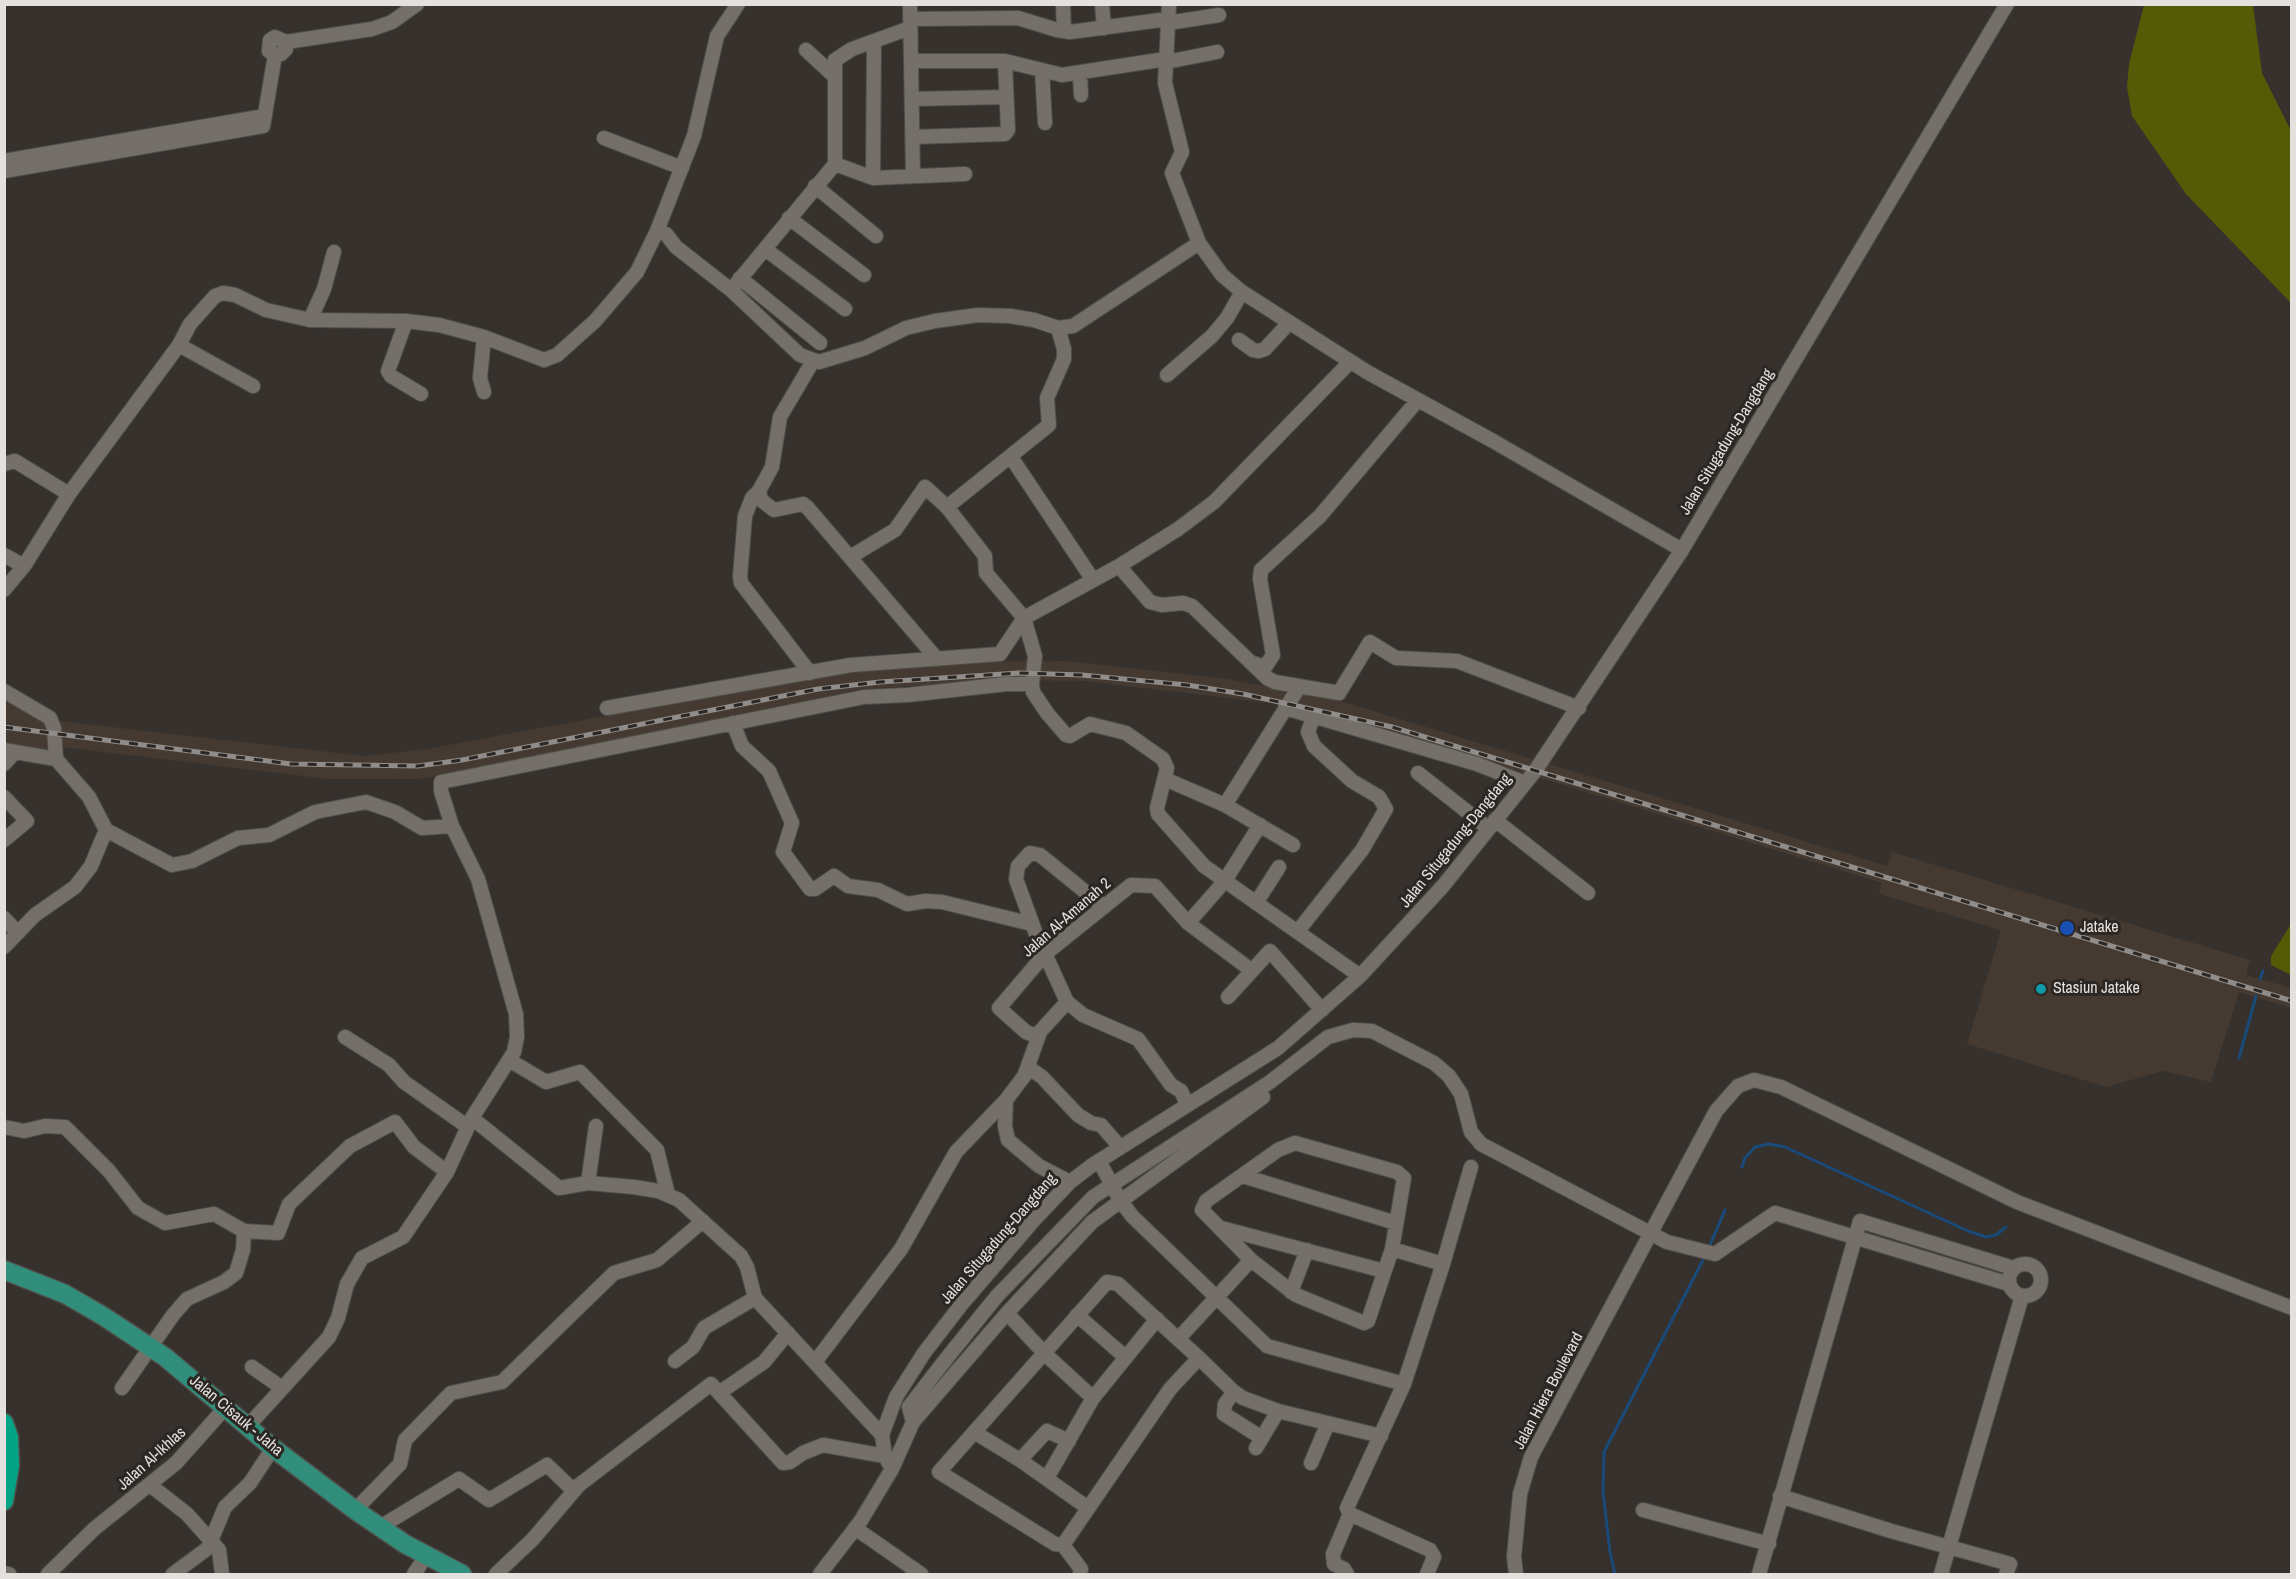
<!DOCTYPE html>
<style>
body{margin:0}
#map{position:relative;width:2296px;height:1579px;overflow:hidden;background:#36312d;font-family:"Archivo Narrow",sans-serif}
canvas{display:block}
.frame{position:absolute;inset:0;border:6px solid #e3e0dd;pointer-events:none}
</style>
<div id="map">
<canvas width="2296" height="1579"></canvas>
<div class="frame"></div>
</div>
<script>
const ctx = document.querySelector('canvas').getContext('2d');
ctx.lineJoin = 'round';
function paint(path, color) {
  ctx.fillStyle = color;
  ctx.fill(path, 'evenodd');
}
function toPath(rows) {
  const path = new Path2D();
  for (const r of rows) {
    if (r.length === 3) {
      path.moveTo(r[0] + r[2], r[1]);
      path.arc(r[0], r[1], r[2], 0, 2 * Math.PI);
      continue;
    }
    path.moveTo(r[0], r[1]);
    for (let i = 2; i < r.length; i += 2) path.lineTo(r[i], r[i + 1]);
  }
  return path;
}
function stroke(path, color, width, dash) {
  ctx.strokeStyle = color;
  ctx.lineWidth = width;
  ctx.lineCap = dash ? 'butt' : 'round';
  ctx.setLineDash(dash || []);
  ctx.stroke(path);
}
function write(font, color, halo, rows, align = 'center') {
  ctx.font = font + ' "Archivo Narrow",sans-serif';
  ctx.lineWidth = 6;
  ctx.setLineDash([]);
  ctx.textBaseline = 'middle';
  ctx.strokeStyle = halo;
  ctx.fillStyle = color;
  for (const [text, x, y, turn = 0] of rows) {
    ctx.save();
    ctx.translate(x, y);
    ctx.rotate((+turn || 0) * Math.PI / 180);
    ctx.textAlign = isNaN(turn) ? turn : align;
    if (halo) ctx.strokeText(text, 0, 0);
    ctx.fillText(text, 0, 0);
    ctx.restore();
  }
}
paint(toPath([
 [1068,661,1228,679,1340,701,1887,866,1892,852,2250,960,2246,975,2291,988,2291,1008,2239,992,2211,1082,2163,1071,2106,1087,1967,1044,2001,930,1879,894,1882,883,1391,732,1271,703,1085,681,1007,680,863,689,633,741,420,779,328,779,53,746,52,756,5,749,4,696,42,719,364,756,427,749,862,668,946,662]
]), '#443a31');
paint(toPath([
 [2144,5,2253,5,2262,73,2291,131,2291,303,2186,194,2132,116,2127,87,2129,64],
 [2291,924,2291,975,2271,965,2271,956]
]), '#545a05');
stroke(toPath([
 [2260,979,2263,971],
 [2239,1058,2256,996],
 [1742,1167,1745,1158,1755,1147,1769,1144,1785,1147,1968,1231,1986,1237,1996,1235,2006,1227],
 [1710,1245,1725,1210],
 [1615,1574,1610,1552,1603,1492,1604,1452,1703,1260]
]), '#194a79', 3);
const minor = toPath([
 [910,4,913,176],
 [1063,4,1064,31],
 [1102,4,1104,28],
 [1169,4,1165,83,1182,152,1172,173,1199,243,1222,275,1242,292,1367,372,1493,441,1682,550],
 [910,19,1018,18,1057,30,1070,32,1168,19],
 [1168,23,1219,15],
 [286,42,286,49,281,54,275,55,269,51,270,40,275,37,286,42,372,29,392,22,417,4],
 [806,50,833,75],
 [911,61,1005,61,1062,75,1166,59],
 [1166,62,1217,52],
 [1042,70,1045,123],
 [1080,74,1081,95],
 [912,99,1006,97],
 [913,137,1005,134,1008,130,1005,61],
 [604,138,682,168],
 [4,161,265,116],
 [835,164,873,178,965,174],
 [4,171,263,126,275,55],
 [873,178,874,41],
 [815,186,876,236],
 [789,218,864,275],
 [657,231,666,234,676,247,731,290,800,355,819,362,865,348,906,328,935,321,978,315,1010,316,1034,320,1058,328,1073,326,1199,243],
 [765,249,845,309],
 [740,278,820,343],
 [731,290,835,164,835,60,852,49,910,28],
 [310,320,324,289,334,252],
 [406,321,388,371,391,376,421,394],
 [1239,340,1253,350,1259,351,1265,349,1289,323],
 [179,345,253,386],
 [1167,375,1212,336,1227,318,1242,292],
 [484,392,480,378,484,337],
 [1011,457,1093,580],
 [4,464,15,461,69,494],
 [759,491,761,500,774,510,803,504,807,507,937,659],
 [947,507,1049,425,1047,398,1064,359,1064,349,1058,328],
 [4,555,24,566],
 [850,557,895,530,925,487,947,507,985,556,986,573,1024,618,1035,656,1032,684],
 [1119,566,1150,602,1162,605,1183,603,1192,606,1267,678,1275,682,1339,693,1370,642,1396,658,1457,661,1579,708],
 [4,590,24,566,69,494,179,345,190,324,215,296,223,293,235,295,266,310,310,320,406,321,439,325,484,337,544,360,557,355,595,321,637,272,657,231,694,136,717,36,738,4],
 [1252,663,1265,667,1273,655,1260,579,1261,570,1320,516,1417,401],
 [810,673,741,583,740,577,745,516,752,498,759,491,772,467,780,417,813,361],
 [4,691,50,718,54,728,56,759,89,797,106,830,91,866,75,887,35,915,4,947],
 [607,708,851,665,1000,654,1024,618,1119,566,1178,529,1214,502,1350,362],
 [1285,708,1477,764,1525,783],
 [733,723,742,746,769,771,792,823,783,852,810,889,815,889,834,876,848,886,878,890,907,904,926,901,942,902,1032,924],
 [4,750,56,759],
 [4,764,15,752],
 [1418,773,1488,828],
 [1165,779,1225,805],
 [4,797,27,821,4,840],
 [1495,820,1588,893],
 [452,826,441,791,441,782,864,697,907,695,1007,684,1032,684,1033,692,1047,713,1066,735,1070,736,1090,724,1126,733,1163,759,1167,768,1157,808,1158,814,1204,866,1360,976],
 [106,830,172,865,192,861,238,838,269,835,315,812,366,802,395,812,422,828,452,826,478,879,516,1014,517,1037,514,1052,472,1118,447,1172,403,1237,362,1258,347,1284,338,1318,329,1337,248,1426],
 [1293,845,1225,805,1299,687],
 [1256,903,1279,867],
 [1104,907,1040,855,1030,853,1018,866,1016,879,1036,934,1067,1002,1083,1015,1138,1039,1171,1085,1181,1091,1187,1104],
 [4,918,18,933],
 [1188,923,1224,882,1260,825],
 [1298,931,1362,850,1386,809,1379,797,1352,781,1314,746,1308,732,1313,718],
 [1228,997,1270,951,1322,1010],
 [1067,1002,1036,1036,1026,1032,999,1008,1045,954,1131,885,1155,886,1188,923,1251,970],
 [345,1037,389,1065,404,1082,468,1127],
 [509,1060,546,1082,580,1072,657,1150,668,1195],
 [1025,1074,1039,1035],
 [1006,1100,1005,1126,1008,1140,1039,1166,1070,1182],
 [472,1118,559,1188,588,1183,634,1187,658,1191,679,1200,741,1256,747,1267,755,1298,882,1435],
 [4,1127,24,1131,45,1126,65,1127,109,1171,138,1208,165,1223,214,1214,244,1231,278,1233,289,1204,350,1146,395,1122,414,1147,447,1172],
 [1295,1143,1397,1172,1404,1178,1392,1249,1368,1321,1364,1323,1296,1295,1251,1260,1202,1210,1206,1201,1278,1150,1295,1143],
 [1099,1161,1120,1200,1132,1216,1267,1346,1404,1384],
 [1243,1176,1396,1223],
 [588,1183,596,1126],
 [1221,1228,1384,1271],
 [1392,1249,1443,1264],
 [2025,1280,16],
 [1291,1292,1307,1250],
 [1007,1313,1044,1353,1093,1398],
 [1077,1315,1124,1356],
 [1178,1339,1251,1260],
 [1199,1358,1170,1389,1063,1545,1055,1544,939,1472,1107,1282,1118,1284,1178,1339,1199,1358,1234,1392,1243,1398,1278,1411,1381,1436],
 [675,1361,693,1347,704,1328,755,1298],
 [815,1362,901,1249,956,1152,1006,1100,1028,1071,1032,1070,1042,1077,1078,1115,1091,1123,1101,1125,1120,1147],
 [252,1367,282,1388],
 [122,1388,173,1315,187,1299,224,1282,236,1273,243,1250,244,1231],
 [1234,1392,1225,1404,1224,1414,1262,1438],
 [719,1393,764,1362,788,1333],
 [913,1422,909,1407,946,1359,997,1296,1093,1197,1270,1082,1328,1037,1353,1030,1372,1031,1434,1063,1449,1076,1461,1094,1471,1132,1481,1144,1667,1242,1715,1254,1775,1213,2009,1284],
 [974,1432,1020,1460,1088,1508],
 [1256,1448,1278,1411],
 [1020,1460,1047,1431,1069,1441],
 [1311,1463,1328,1423],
 [892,1469,913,1422,1007,1313,1092,1222,1263,1097],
 [1047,1478,1093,1398,1157,1319],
 [150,1485,187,1514,212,1542,219,1550,222,1574],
 [1780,1496,1891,1531,2010,1564,2006,1574],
 [355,1510,400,1464,405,1440,451,1393,502,1382,614,1273,657,1260,703,1221],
 [1643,1510,1769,1544],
 [380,1527,459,1479,489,1500,547,1465,574,1491],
 [855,1528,921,1574],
 [1063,1545,1081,1569,1080,1574],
 [4,1573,9,1574],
 [48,1574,94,1529,176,1463,225,1408],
 [173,1574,208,1548,225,1507,250,1483,273,1448],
 [414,1574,426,1556],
 [496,1574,533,1539,579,1485,711,1384,783,1463,790,1462,803,1453,823,1445,885,1456],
 [820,1574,860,1522,892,1469,885,1456,882,1435,896,1397,924,1353,961,1305,1034,1220,1070,1182,1091,1166,1278,1048,1360,976,1443,886,1535,771,1682,550,2007,4],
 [1347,1574,1344,1569,1334,1564,1333,1554,1350,1514],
 [1427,1574,1434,1557,1430,1550,1350,1514,1347,1508,1404,1384,1443,1264,1471,1167],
 [1516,1574,1514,1557,1520,1494,1531,1457,1716,1111,1738,1086,1754,1080,1781,1087,2017,1202,2292,1308],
 [1759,1574,1860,1221,2013,1268],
 [1941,1574,2022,1296]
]);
const major = toPath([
 [4,1270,65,1294,103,1316,165,1357,273,1448,355,1510,405,1544,462,1574]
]);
const highway = toPath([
 [4,1423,9,1437,10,1466,4,1501]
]);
stroke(minor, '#514d49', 16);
stroke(major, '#514d49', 21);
stroke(highway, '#514d49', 21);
stroke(minor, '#756f6a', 14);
stroke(major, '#318e7b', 18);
stroke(highway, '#04a386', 18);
const rail = toPath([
 [4,727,291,764,418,766,462,760,818,689,880,682,1019,673,1082,675,1187,685,1243,694,1392,727,2292,1001]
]);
stroke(rail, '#908c89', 5);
stroke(rail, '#2c2723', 3, [9]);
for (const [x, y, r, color] of [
 [2067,928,8,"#1a4fb4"],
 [2041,989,6,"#0f9aa8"]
]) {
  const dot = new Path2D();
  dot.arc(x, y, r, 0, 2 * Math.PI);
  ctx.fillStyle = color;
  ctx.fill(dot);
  stroke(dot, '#2c2723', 2);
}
write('16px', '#e3e0dd', '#2c2723', [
 ["Jalan Situgadung-Dangdang",1727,442,-59],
 ["Jalan Situgadung-Dangdang",1456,841,-51],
 ["Jalan Al-Amanah 2",1067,918,-41],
 ["Jalan Situgadung-Dangdang",999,1239,-49],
 ["Jalan Hiera Boulevard",1549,1391,-62],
 ["Jalan Cisauk - Jaha",236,1416,40],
 ["Jalan Al-Ikhlas",152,1459,-42]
]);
write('16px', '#e3e0dd', '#2c2723', [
 ["Jatake",2080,928],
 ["Stasiun Jatake",2053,989]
], 'left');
</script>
